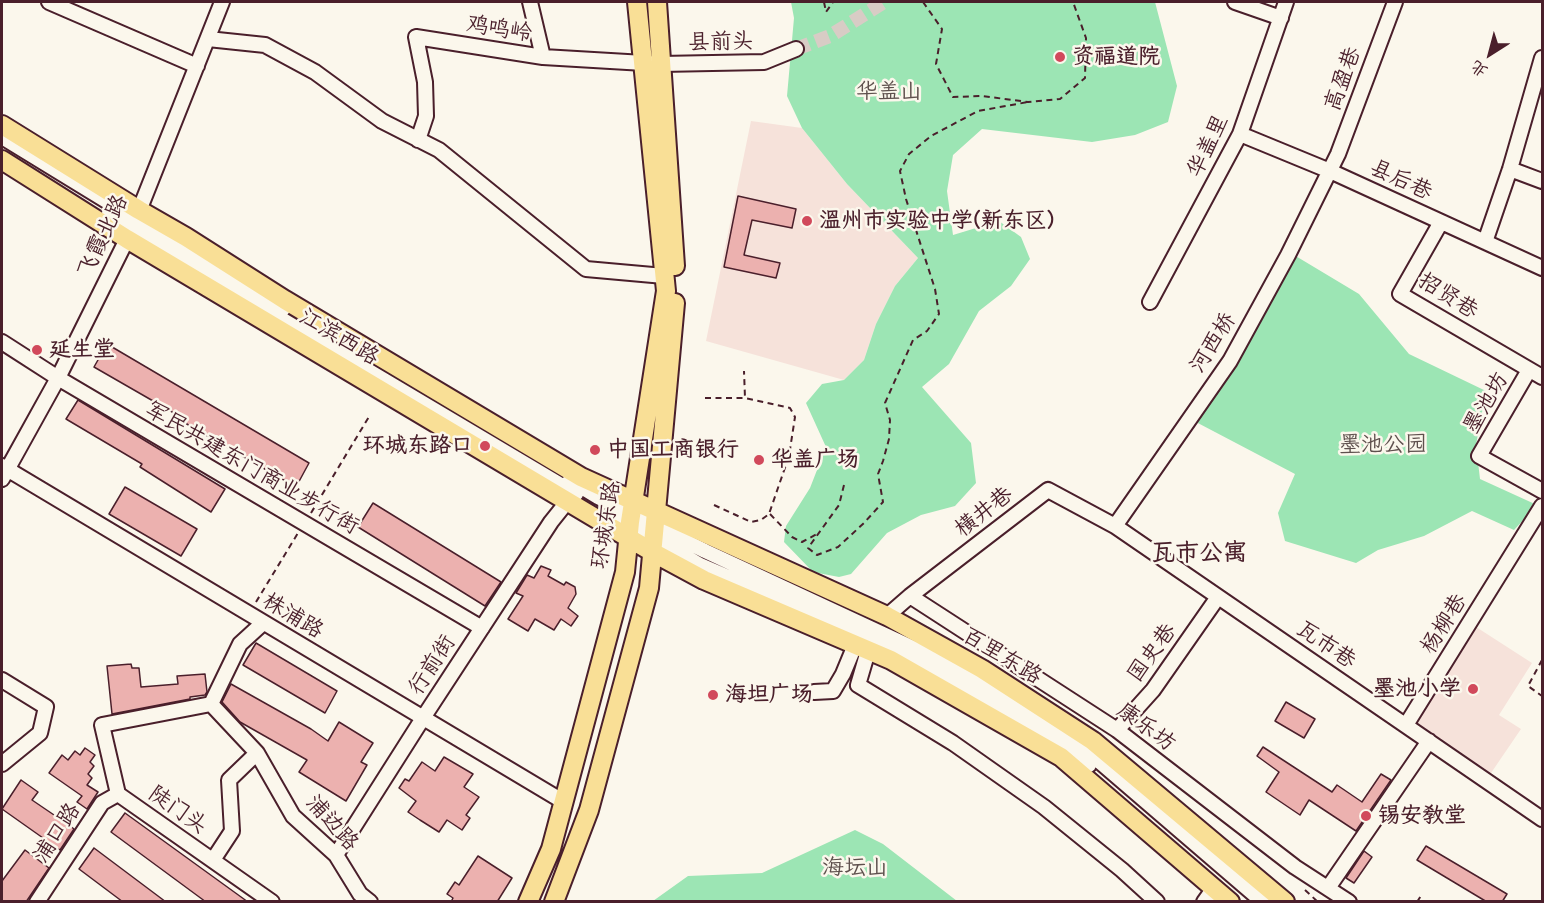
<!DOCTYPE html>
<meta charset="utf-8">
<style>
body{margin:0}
#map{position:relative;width:1544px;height:903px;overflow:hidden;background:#fbf7ec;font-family:"Comic Neue","LXGW WenKai TC",sans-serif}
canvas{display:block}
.frame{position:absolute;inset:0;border:3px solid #4a1f2b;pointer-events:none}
.north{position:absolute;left:1460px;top:24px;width:60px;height:60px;-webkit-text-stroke:4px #fbf7ec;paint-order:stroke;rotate:216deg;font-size:16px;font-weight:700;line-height:24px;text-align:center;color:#4a1f2b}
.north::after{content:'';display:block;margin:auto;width:21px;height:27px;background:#4a1f2b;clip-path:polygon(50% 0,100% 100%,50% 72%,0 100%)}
</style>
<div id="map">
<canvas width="1544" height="903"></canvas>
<div class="frame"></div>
<div class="north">北</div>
</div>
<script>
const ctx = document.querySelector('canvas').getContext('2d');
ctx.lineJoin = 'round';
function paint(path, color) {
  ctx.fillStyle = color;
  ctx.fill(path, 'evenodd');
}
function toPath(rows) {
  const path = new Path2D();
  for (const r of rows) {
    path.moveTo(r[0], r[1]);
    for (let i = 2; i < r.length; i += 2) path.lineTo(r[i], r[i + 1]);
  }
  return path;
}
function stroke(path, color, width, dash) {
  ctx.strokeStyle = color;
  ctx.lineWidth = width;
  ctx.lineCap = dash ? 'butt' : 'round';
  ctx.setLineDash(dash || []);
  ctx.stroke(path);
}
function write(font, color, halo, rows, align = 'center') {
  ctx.font = font + ' "Comic Neue","LXGW WenKai TC",sans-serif';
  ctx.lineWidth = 5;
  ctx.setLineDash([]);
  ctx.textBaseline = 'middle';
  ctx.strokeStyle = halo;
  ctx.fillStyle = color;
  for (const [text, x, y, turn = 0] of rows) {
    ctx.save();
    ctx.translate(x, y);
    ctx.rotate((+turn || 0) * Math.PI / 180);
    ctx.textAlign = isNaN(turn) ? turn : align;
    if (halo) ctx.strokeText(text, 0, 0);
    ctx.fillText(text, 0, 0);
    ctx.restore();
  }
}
paint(toPath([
 [751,121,802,128,847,184,918,258,895,286,876,324,864,360,844,380,706,341],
 [1473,625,1532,663,1499,715,1521,729,1491,773,1411,722]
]), '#f6e2da');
paint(toPath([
 [791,2,1155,2,1177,86,1168,122,1135,135,1092,142,982,129,953,155,947,191,953,235,999,221,1021,237,1030,259,1011,286,979,311,949,364,922,387,971,443,976,483,955,506,921,515,887,533,851,574,839,577,813,572,784,542,786,526,810,488,826,447,806,403,822,384,844,380,864,360,876,324,895,286,918,258,847,184,802,128,787,96,794,18],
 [1289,252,1359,294,1409,354,1486,391,1476,445,1480,479,1537,505,1514,530,1472,511,1424,536,1378,550,1356,563,1285,541,1278,513,1295,474,1194,421],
 [855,830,883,844,957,901,653,901,688,876,762,873]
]), '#9ce5b4');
const building = toPath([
 [738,196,796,209,792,228,752,220,744,255,780,263,776,278,724,267,738,196],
 [107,344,309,463,296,487,173,416,174,413,94,367,107,344],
 [78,400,225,489,211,512,140,467,142,464,66,419,78,400],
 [125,487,197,529,181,556,109,514,125,487],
 [373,503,501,582,485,606,358,527,373,503],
 [541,566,551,570,548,576,564,585,566,582,575,587,576,594,568,608,578,616,571,626,561,619,554,630,535,619,528,631,508,619,523,596,516,593,524,580,527,575,534,578,541,566],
 [256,643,337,691,325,713,243,665,256,643],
 [131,664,132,668,139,668,141,687,178,684,177,676,205,674,207,692,205,695,190,697,190,699,112,714,107,666,131,664],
 [231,684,311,729,328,741,339,722,373,743,361,762,367,765,346,801,299,772,307,760,240,722,222,702,231,684],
 [1286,702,1315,719,1304,738,1275,721,1286,702],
 [1263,747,1332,792,1337,785,1362,802,1381,774,1391,780,1356,831,1309,800,1300,815,1266,792,1279,772,1257,756,1263,747],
 [85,748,95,755,90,762,94,766,88,774,92,778,87,785,98,792,87,809,77,802,82,796,49,773,62,755,68,760,75,751,80,755,85,748],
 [444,757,473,774,464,787,479,797,466,815,470,818,462,830,447,820,439,832,420,820,408,812,416,801,399,788,405,779,409,781,422,762,435,771,444,757],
 [21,780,38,792,32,800,57,817,64,807,76,816,69,825,74,829,60,850,2,809,21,780],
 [125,813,248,902,206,902,111,832,125,813],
 [1426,846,1507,894,1502,902,1487,902,1417,860,1426,846],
 [94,848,166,902,123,902,79,869,94,848],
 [25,850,49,868,26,902,2,902,2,881,25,850],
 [1364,851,1372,857,1354,883,1346,878,1364,851],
 [478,856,512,878,497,902,451,902,453,898,447,894,455,882,459,885,478,856]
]);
paint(building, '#ecb1af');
stroke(building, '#4a1f2b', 1.5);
stroke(toPath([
 [796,49,830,36,884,2]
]), '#d8ccc5', 14, [14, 7]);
const minor = toPath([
 [49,2,197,66],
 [530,2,543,57],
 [1235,2,1281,18],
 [208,39,265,45,315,72,382,121,439,150,586,269,664,276],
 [1240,134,1330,171,1542,268],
 [2,137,283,309],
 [418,140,426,116,425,82,416,37,543,57,661,64,764,62,796,49],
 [1510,169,1542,181],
 [108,216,576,494],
 [1441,222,1400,294,1542,377],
 [1485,242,1510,169,1542,58],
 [1150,302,1240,134,1286,2],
 [2,342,58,378,482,628],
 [1529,370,1479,456,1542,491],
 [2,466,564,802],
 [2,479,58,378,131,231,222,2],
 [570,480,598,497,705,551,952,666,995,691,1079,744,1263,902],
 [622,519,700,565,878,642,951,678,1067,747,1089,765],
 [1115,526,1230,361,1288,255,1338,154,1395,2],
 [910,596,1117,730,1295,867,1349,902],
 [887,616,910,596,1048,490,1115,526,1542,819],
 [868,651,858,685,953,743,1044,807,1122,870,1157,902],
 [2,680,46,707,40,733,2,764],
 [814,692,833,691,843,674,855,645],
 [211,704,240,644,263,623],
 [1406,725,1542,506],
 [1117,730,1153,690,1218,597],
 [257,753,211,704,102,725,118,794,272,902],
 [336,855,423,718,551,522,567,502],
 [213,860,232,831,229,780,257,753,293,816,336,855,360,894,370,902],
 [1328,888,1429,741],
 [37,902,102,803,118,794],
 [1204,902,1214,888]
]);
const major = toPath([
 [657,2,675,266],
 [2,125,139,210,186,237,285,300,581,477,887,616,982,669,1093,741,1285,902],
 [2,160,127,239,654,553,704,580,891,660,1061,757,1230,902],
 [528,902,551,849,625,572,630,522,666,291,637,2],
 [554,902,589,810,649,588,675,303]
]);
stroke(minor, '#4a1f2b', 18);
stroke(major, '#4a1f2b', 22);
stroke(toPath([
 [824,2,826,12,833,2],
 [923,2,942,29,936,64,953,97,982,96,1028,102,1060,99,1085,78,1086,38,1073,2],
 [705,398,745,398],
 [844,485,839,505,808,548,817,555,838,547,864,523,883,502,878,474,883,461,889,439,890,420,885,403,913,340,927,331,939,314,935,289,906,199,900,171,909,154,931,136,978,111,1028,102],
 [714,505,751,522,761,520,769,514,789,456,795,417,790,408,745,398,744,371],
 [311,513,370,415],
 [770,514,792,537,802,542,817,534],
 [603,559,610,564],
 [256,602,298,533],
 [1542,660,1528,686,1542,696],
 [1305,890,1318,902],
 [1417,902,1422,894]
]), '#4a1f2b', 2, [6, 4.5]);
stroke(minor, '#fbf7ec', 14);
stroke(major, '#f9df96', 18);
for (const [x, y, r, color] of [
 [1060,57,6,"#d1495b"],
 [807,221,6,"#d1495b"],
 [37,350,6,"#d1495b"],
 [485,446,6,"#d1495b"],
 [595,450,6,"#d1495b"],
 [759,460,6,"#d1495b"],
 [1473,689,6,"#d1495b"],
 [713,695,6,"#d1495b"],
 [1366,816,6,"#d1495b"]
]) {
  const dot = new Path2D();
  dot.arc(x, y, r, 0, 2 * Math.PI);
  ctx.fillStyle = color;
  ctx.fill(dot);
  stroke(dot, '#fbf7ec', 2);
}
write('22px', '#4a1f2b', '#fbf7ec', [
 ["鸡鸣岭",499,29,9],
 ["县前头",721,42,-1],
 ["高盈巷",1343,79,-70],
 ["华盖里",1208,146,-64],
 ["县后巷",1401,180,25],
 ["飞霞北路",103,236,-65],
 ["招贤巷",1448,296,32],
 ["江滨西路",339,337,31],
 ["河西桥",1213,343,-58],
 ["墨池坊",1486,403,-60],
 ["军民共建东门商业步行街",252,468,30],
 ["横井巷",984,512,-38],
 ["环城东路",606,525,-81],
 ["株浦路",293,616,31],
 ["杨柳巷",1444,624,-58],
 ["瓦市巷",1326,645,34],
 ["国史巷",1152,653,-54],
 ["百里东路",1002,656,31],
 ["行前街",432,665,-57],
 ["康乐坊",1146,727,36],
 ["陡门头",178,810,35],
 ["浦边路",332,823,48],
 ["浦口路",57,833,-57]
]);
write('bold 22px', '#4a1f2b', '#fbf7ec', [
 ["资福道院",1072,57],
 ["温州市实验中学(新东区)",819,221],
 ["延生堂",49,350],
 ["环城东路口",473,446,"right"],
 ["中国工商银行",607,450],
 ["华盖广场",771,460],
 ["墨池小学",1461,689,"right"],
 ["海坦广场",725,695],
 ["锡安教堂",1378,816]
], 'left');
write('22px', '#5e504d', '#fbf7ec', [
 ["华盖山",889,92],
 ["墨池公园",1383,445],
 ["海坛山",855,868]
]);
write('bold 24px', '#4a1f2b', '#fbf7ec', [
 ["瓦市公寓",1199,553]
]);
</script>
